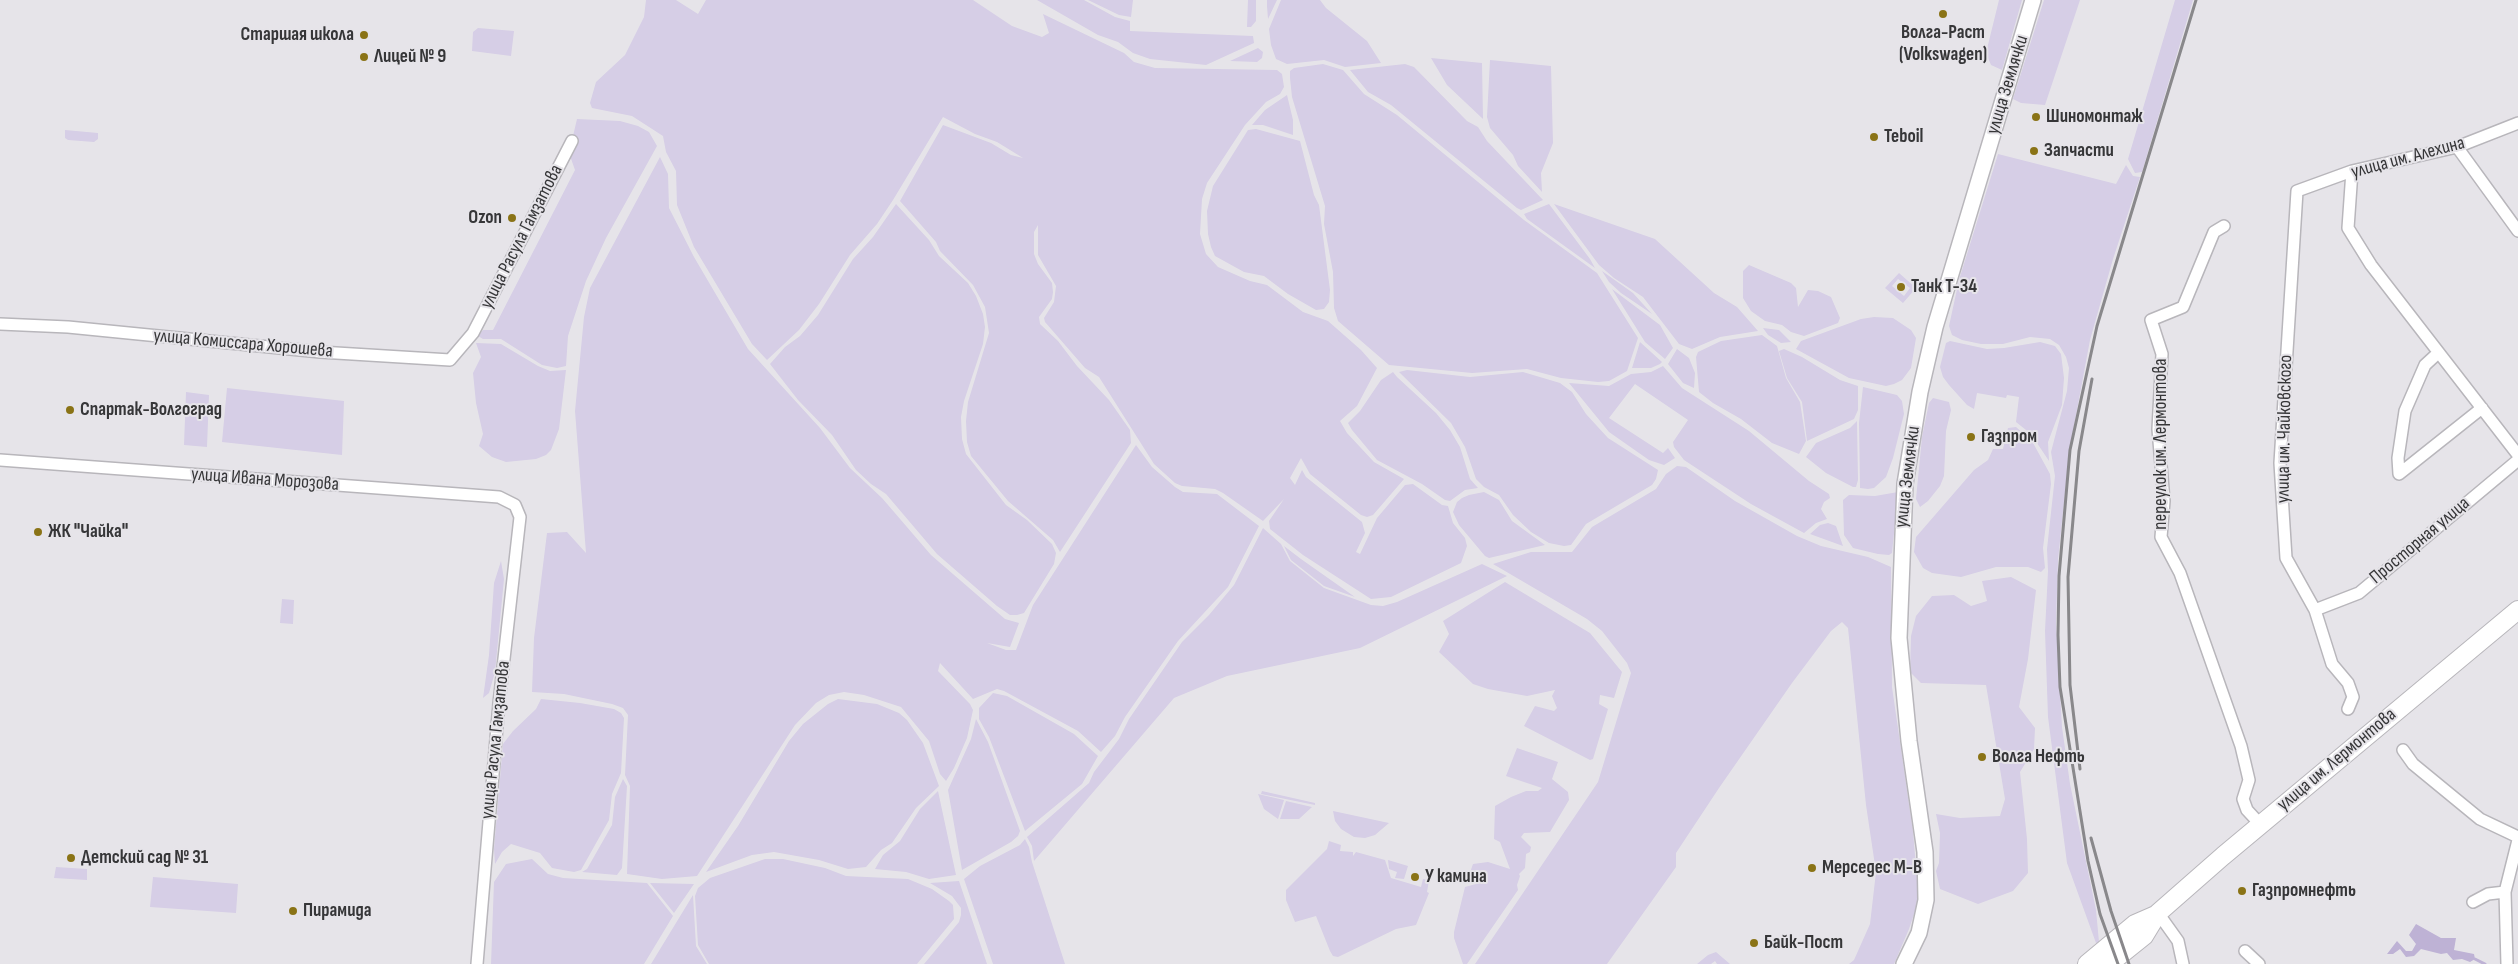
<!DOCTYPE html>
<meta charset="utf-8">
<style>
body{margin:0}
canvas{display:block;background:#e6e4e9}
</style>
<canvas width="2518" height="964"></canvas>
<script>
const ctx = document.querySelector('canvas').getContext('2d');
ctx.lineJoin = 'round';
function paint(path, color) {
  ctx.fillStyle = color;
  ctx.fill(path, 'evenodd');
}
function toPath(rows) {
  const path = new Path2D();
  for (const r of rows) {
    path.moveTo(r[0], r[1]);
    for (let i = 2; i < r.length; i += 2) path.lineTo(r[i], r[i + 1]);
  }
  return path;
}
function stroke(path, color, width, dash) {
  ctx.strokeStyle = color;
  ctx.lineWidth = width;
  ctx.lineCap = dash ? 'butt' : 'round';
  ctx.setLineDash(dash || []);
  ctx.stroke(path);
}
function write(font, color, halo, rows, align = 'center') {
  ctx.font = font + ' "Sofia Sans Condensed",sans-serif';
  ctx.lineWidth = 4;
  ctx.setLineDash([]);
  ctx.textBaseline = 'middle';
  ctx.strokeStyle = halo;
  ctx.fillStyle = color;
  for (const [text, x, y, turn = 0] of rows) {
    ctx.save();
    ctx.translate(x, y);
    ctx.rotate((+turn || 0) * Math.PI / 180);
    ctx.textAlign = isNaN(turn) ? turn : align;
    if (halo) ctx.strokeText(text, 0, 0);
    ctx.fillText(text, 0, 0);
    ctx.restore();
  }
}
paint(toPath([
 [646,0,676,0,698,14,706,0,973,0,1012,26,1042,37,1049,33,1043,14,1124,53,1134,62,1155,68,1277,70,1282,74,1284,87,1280,94,1266,102,1245,125,1207,183,1202,199,1200,234,1206,254,1218,267,1250,281,1267,285,1303,312,1328,321,1361,350,1377,368,1357,406,1340,421,1347,433,1374,462,1404,479,1373,515,1367,517,1361,515,1310,474,1301,458,1290,478,1295,485,1302,470,1306,477,1362,522,1365,533,1356,552,1360,554,1377,518,1405,485,1413,484,1442,505,1448,506,1453,523,1465,538,1467,546,1461,563,1391,597,1371,599,1303,555,1270,529,1269,521,1284,499,1263,521,1223,493,1215,489,1182,486,1175,483,1154,464,1099,377,1085,368,1045,322,1044,318,1054,302,1056,286,1038,255,1038,225,1034,232,1034,254,1038,264,1052,283,1053,292,1052,299,1039,317,1040,324,1058,341,1077,366,1109,400,1130,430,1131,443,1060,552,1053,540,1008,501,971,456,967,442,966,421,968,402,989,333,985,307,973,285,940,251,936,242,900,201,943,125,991,143,1011,155,1023,158,997,142,975,134,943,117,893,200,877,224,850,255,819,304,799,330,767,360,752,344,694,247,677,205,676,171,666,152,663,136,632,116,592,108,590,103,596,82,625,55,644,17],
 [1037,0,1084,0,1115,17,1130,21,1130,31,1253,36,1254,43,1206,65,1150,59,1133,53,1118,42,1098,35],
 [1088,0,1133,0,1131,17,1119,15],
 [1248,0,1256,0,1256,21,1251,27,1247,27],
 [1267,0,1277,0,1268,19,1267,6],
 [1281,0,1320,0,1326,8,1367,41,1381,63,1345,67,1324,60,1287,64,1276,59,1271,45,1269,29],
 [1999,0,2022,0,2002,70,1991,65,1986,53],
 [2044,0,2080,0,2045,105,2021,103,2013,99],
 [2175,0,2193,0,2142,172,2135,173,2128,159],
 [478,28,514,31,511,56,472,51,473,32],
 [1258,48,1263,52,1262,58,1257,62,1230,61],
 [1431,58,1482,63,1483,119,1447,85],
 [1490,60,1551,66,1553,143,1541,173,1542,192,1518,166,1513,155,1490,128,1487,117],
 [1323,64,1343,70,1364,94,1397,115,1524,220,1597,273,1638,338,1627,371,1609,381,1598,382,1561,378,1527,369,1472,373,1389,365,1338,321,1334,308,1333,272,1324,224,1325,206,1292,97,1290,78,1290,71,1294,68],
 [1405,64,1414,67,1467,121,1478,127,1487,141,1543,200,1521,210,1517,208,1391,105,1368,92,1350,70],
 [1287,95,1293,120,1293,135,1263,125,1252,125,1265,110],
 [577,119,620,121,638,126,649,132,657,146,606,238,586,281,568,336,566,366,557,368,542,365,501,339,483,339,478,336,483,330,493,330,575,170,569,153],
 [1256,129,1300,141,1314,195,1319,205,1330,290,1329,302,1324,309,1316,310,1288,294,1264,276,1244,272,1215,256,1211,247,1208,234,1207,211,1213,186,1248,130],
 [65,130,98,133,98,139,94,142,68,140,65,138],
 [1998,154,2116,184,2126,165,2133,176,2140,177,2113,259,2090,340,2069,453,2058,560,2056,623,2062,727,2070,784,2096,910,2099,942,2096,943,2067,863,2048,717,2045,631,2048,571,2047,549,2055,476,2051,452,2067,391,2069,368,2066,357,2059,345,2050,339,2030,337,2003,344,1981,344,1962,340,1952,335,1949,326,1959,280],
 [660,157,668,174,669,208,694,257,748,349,820,428,850,468,882,498,931,555,1005,619,1019,623,1010,647,987,643,1006,650,1016,650,1033,605,1136,445,1152,467,1175,487,1183,492,1217,494,1259,526,1228,587,1178,641,1125,717,1115,736,1101,752,1078,731,1004,691,997,689,973,699,940,663,938,671,970,704,973,710,967,738,954,768,946,781,940,774,929,741,901,707,864,695,844,692,829,695,816,703,795,725,697,876,662,879,627,874,630,786,625,775,628,715,623,708,612,704,564,694,532,692,534,638,547,533,567,532,586,553,575,411,584,317,590,288],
 [896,204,929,240,939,256,968,283,976,296,983,314,985,327,983,344,964,401,961,417,962,439,966,454,1006,505,1027,520,1052,544,1056,553,1054,564,1024,613,1017,615,1010,615,997,606,937,554,886,494,871,484,856,470,832,435,798,400,770,364,785,347,800,336,818,315,853,259,873,237],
 [1549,204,1590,259,1595,268,1527,219,1524,214],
 [1554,204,1655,239,1714,293,1737,307,1758,331,1720,337,1692,349,1679,344,1643,297,1614,278,1599,265],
 [1749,265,1791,283,1796,288,1798,307,1808,290,1818,291,1831,297,1840,318,1838,323,1804,336,1791,332,1782,325,1765,321,1751,311,1743,298,1743,271],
 [1602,271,1633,293,1652,314,1621,293,1609,282],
 [1899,273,1916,288,1903,303,1885,288],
 [1898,279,1910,288,1904,296,1892,286],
 [1612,289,1660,325,1673,348,1665,359,1645,342],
 [1874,317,1893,318,1911,330,1916,338,1911,368,1902,380,1894,384,1886,386,1849,378,1796,349,1801,341,1861,319],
 [1763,328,1779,330,1791,342,1781,343,1768,335],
 [1762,335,1777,346,1786,378,1800,402,1806,441,1799,454,1772,443,1741,419,1713,403,1699,392,1696,357,1698,352,1721,341],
 [1950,341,1987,349,2004,348,2040,342,2055,346,2061,354,2064,378,2062,405,2048,442,2049,461,2031,434,2016,422,2019,397,2007,395,2006,398,1977,393,1974,409,1967,405,1949,385,1943,377,1940,367,1946,343],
 [1640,342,1662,362,1660,364,1651,368,1632,368],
 [476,343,501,344,538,366,550,371,566,370,559,429,551,450,546,455,536,459,506,462,492,457,479,446,483,434,476,403,473,373,481,357],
 [1677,349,1689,358,1695,373,1694,388,1683,383,1668,364],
 [1784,349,1802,357,1840,380,1858,386,1858,410,1854,419,1807,441,1802,402,1787,378,1779,351],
 [1663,366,1682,388,1749,431,1809,481,1829,494,1830,498,1824,502,1821,509,1827,519,1816,523,1804,533,1751,504,1684,460,1674,447,1673,442,1688,420,1635,384,1609,418,1663,453,1668,448,1675,458,1664,465,1649,460,1609,432,1569,383,1609,386,1631,374,1651,372],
 [1407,370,1470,377,1523,372,1560,383,1572,392,1586,414,1608,438,1658,470,1656,479,1652,485,1586,524,1571,545,1564,546,1549,543,1531,532,1513,515,1499,495,1484,487,1476,479,1465,447,1451,423,1399,372],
 [1393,372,1397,377,1436,413,1450,430,1460,447,1470,479,1478,488,1465,490,1450,501,1445,500,1422,484,1377,460,1352,430,1348,423,1360,411,1381,380],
 [1863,387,1897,395,1902,401,1904,414,1893,458,1886,477,1874,488,1868,489,1860,488,1859,423],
 [227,388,344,401,342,455,222,442],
 [186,392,209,395,207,447,184,445],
 [1933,398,1949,402,1951,410,1946,431,1944,476,1940,486,1928,501,1920,507,1916,499,1922,437,1929,403],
 [1857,421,1858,480,1856,487,1853,487,1826,473,1806,457,1816,443,1850,428],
 [2016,427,2032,441,2050,474,2051,484,2043,548,2045,568,2041,572,2028,567,1996,567,1961,577,1932,573,1923,568,1914,552,1916,537,1974,470,1988,460,1993,449,2003,449,2008,428],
 [1677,466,1686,467,1735,501,1797,536,1821,546,1868,557,1891,567,1892,687,1913,832,1918,890,1916,908,1909,929,1894,964,1849,964,1854,960,1870,924,1876,872,1866,805,1848,628,1842,622,1831,631,1792,683,1719,788,1676,853,1676,867,1607,964,1475,964,1598,782,1631,673,1627,663,1602,631,1587,619,1493,564,1531,552,1572,552,1592,527,1656,489,1666,474],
 [1484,492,1499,500,1512,521,1545,545,1489,558,1485,556,1459,525,1453,512,1457,502,1462,498,1469,495],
 [1898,492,1892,553,1889,555,1878,554,1853,548,1844,535,1843,500,1849,495,1875,496],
 [1828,523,1836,526,1843,546,1810,534,1820,525],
 [1263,528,1281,544,1290,561,1324,588,1371,605,1383,606,1397,602,1482,564,1507,576,1360,648,1227,676,1174,698,1034,861,1032,846,1027,837,1089,783,1094,772,1119,739,1129,719,1182,642,1209,615,1234,585],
 [1284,546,1301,559,1355,597,1324,586,1291,560],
 [501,561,504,579,495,672,489,693,483,698,489,655,494,583],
 [2011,577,2036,590,2028,659,2019,707,2035,728,2034,749,2020,772,2027,839,2028,873,2013,891,1978,904,1940,889,1936,871,1939,863,1940,833,1936,814,1960,818,2000,816,2005,799,1986,685,1921,683,1910,672,1911,636,1916,616,1932,596,1954,595,1971,606,1987,601,1982,581],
 [1505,582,1590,633,1622,672,1614,698,1600,695,1599,704,1608,709,1593,759,1590,760,1524,726,1535,706,1554,711,1557,708,1552,696,1555,690,1527,696,1488,689,1473,684,1439,652,1449,634,1443,621],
 [282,599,294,600,293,624,280,623],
 [993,693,1007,696,1074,734,1098,756,1082,784,1025,831,989,737,979,719,979,708],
 [541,699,580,703,614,709,621,713,624,718,621,773,612,794,609,820,581,870,574,872,552,868,540,853,511,844,502,852,495,864,494,849,503,744,513,731,536,709],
 [838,699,877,704,899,713,907,720,923,743,939,786,916,808,892,843,881,850,866,867,848,869,819,860,774,852,752,855,706,872,738,826,789,741,803,724,828,704],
 [976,719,988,742,1020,831,1018,836,1011,842,962,870,948,790,971,739],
 [1517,748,1558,762,1552,779,1568,792,1569,800,1550,832,1524,833,1521,837,1531,847,1530,852,1526,854,1525,868,1519,874,1520,876,1517,885,1518,890,1467,964,1463,964,1454,938,1454,932,1465,887,1476,884,1474,881,1466,884,1473,864,1488,862,1510,869,1500,842,1494,839,1495,806,1511,797,1526,791,1538,791,1542,788,1506,776],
 [623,779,627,786,622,868,617,875,582,872,587,869,612,825,615,797],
 [938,791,956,875,929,879,906,872,875,869,883,855,900,841,920,809],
 [1262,791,1315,803,1315,805,1261,794],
 [1258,794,1284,800,1278,819,1264,809],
 [1286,801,1312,807,1299,819,1280,819],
 [1333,811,1389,823,1375,835,1365,838,1354,837,1341,829,1335,821],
 [1025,839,1029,847,1032,862,1065,964,993,964,964,879,980,866,1020,845],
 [1329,841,1341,845,1340,851,1353,852,1353,856,1356,852,1385,860,1391,878,1421,887,1423,879,1429,880,1427,892,1429,893,1416,925,1396,929,1338,957,1333,956,1330,951,1316,916,1295,922,1286,900,1286,890,1327,849],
 [532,859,548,874,563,878,647,883,673,916,644,964,491,964,494,882,506,864],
 [765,859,783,859,825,868,846,876,908,879,932,889,949,901,953,905,954,919,917,964,709,964,698,945,695,896,698,888,710,878],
 [1388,860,1408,866,1404,879,1395,878,1397,872,1389,869],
 [56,867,87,869,87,880,54,878],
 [153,877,238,884,236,913,150,907],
 [959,881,987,964,924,964,959,922,961,915,961,908,952,896,930,883],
 [650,883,694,884,674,913],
 [693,895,696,946,707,964,651,964],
 [1716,952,1730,964,1717,964,1715,961,1711,964,1697,964,1708,955]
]), '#d6cee6');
paint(toPath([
 [2416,924,2441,938,2456,938,2454,950,2474,954,2475,959,2470,962,2462,959,2453,960,2447,953,2441,954,2421,949,2414,956,2406,957,2400,949,2393,954,2387,954,2397,941,2406,951,2412,951,2416,944,2409,935]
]), '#beb2d5');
stroke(toPath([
 [2475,959,2485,964]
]), '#beb2d5', 3);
const minor = toPath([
 [2457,147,2518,231],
 [2352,171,2348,228,2371,265,2518,455],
 [2224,226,2214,232,2183,307,2151,320,2162,354,2158,429,2164,501,2161,537,2180,573,2241,746,2249,780,2243,799,2247,810,2260,824],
 [0,324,68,327,320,352,450,360,473,333,572,141],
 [2438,353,2425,365,2405,411,2398,458,2399,474,2482,408],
 [0,460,499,497,515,505,520,517,499,703,477,964],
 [2315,610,2359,593,2518,460],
 [2348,709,2353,697,2348,683,2332,664,2315,610,2286,558,2280,463,2297,191,2352,171,2457,147,2518,123],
 [2403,750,2413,764,2480,819,2518,837],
 [2473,902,2488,894,2505,892],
 [2158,913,2178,941,2183,964],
 [2245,951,2259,964],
 [2507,964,2505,892,2518,840]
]);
const major = toPath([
 [1904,964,1919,933,1926,900,1925,852,1909,741,1899,638,1905,484,1920,392,1935,327,2033,0]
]);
const highway = toPath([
 [2087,964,2135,924,2158,914],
 [2109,964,2144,936,2158,913,2223,856,2518,610]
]);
stroke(minor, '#b8b6bb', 14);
stroke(major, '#b8b6bb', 18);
stroke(highway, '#b8b6bb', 20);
stroke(minor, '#fff', 11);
stroke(major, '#fff', 15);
stroke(highway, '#fff', 18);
stroke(toPath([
 [2080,769,2070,685,2068,577,2079,451,2092,379],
 [2091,838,2111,911,2129,964],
 [2118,964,2100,914,2088,861,2060,687,2058,635,2059,576,2070,450,2097,326,2196,0]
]), '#89888b', 3);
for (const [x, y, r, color] of [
 [1943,14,5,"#8a7316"],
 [364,35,5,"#8a7316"],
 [364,57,5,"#8a7316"],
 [2036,117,5,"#8a7316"],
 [1874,137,5,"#8a7316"],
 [2034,151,5,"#8a7316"],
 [512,218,5,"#8a7316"],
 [1901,287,5,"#8a7316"],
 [70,410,5,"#8a7316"],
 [1971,437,5,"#8a7316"],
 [38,532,5,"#8a7316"],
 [1982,757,5,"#8a7316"],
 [71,858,5,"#8a7316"],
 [1812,868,5,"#8a7316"],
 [1415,877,5,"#8a7316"],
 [2242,891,5,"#8a7316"],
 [293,911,5,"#8a7316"],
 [1754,943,5,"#8a7316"]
]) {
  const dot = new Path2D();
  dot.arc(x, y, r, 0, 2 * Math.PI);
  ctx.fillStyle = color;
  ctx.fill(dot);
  stroke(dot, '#e6e4e9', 2);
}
write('bold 19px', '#363638', '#e6e4e9', [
 ["Волга-Раст",1943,33,"center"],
 ["(Volkswagen)",1943,55,"center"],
 ["Старшая школа",354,35,"right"],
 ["Лицей № 9",374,57],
 ["Шиномонтаж",2046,117],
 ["Teboil",1884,137],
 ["Запчасти",2044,151],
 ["Ozon",502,218,"right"],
 ["Танк Т-34",1911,287],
 ["Спартак-Волгоград",80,410],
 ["Газпром",1981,437],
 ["ЖК \"Чайка\"",48,532],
 ["Волга Нефть",1992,757],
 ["Детский сад № 31",81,858],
 ["Мерседес M-B",1822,868],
 ["У камина",1425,877],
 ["Газпромнефть",2252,891],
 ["Пирамида",303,911],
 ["Байк-Пост",1764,943]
], 'left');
write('19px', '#363638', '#e6e4e9', [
 ["улица Землячки",2008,85,-73],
 ["улица им. Алехина",2408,158,-15],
 ["улица Расула Гамзатова",522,237,-63],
 ["улица Комиссара Хорошева",243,344,5],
 ["улица им. Чайковского",2285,429,-89],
 ["переулок им. Лермонтова",2161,444,-90],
 ["улица Землячки",1908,477,-83],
 ["улица Ивана Морозова",265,480,4],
 ["Просторная улица",2420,541,-40],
 ["улица Расула Гамзатова",496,740,-84],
 ["улица им. Лермонтова",2337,760,-40]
]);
</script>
